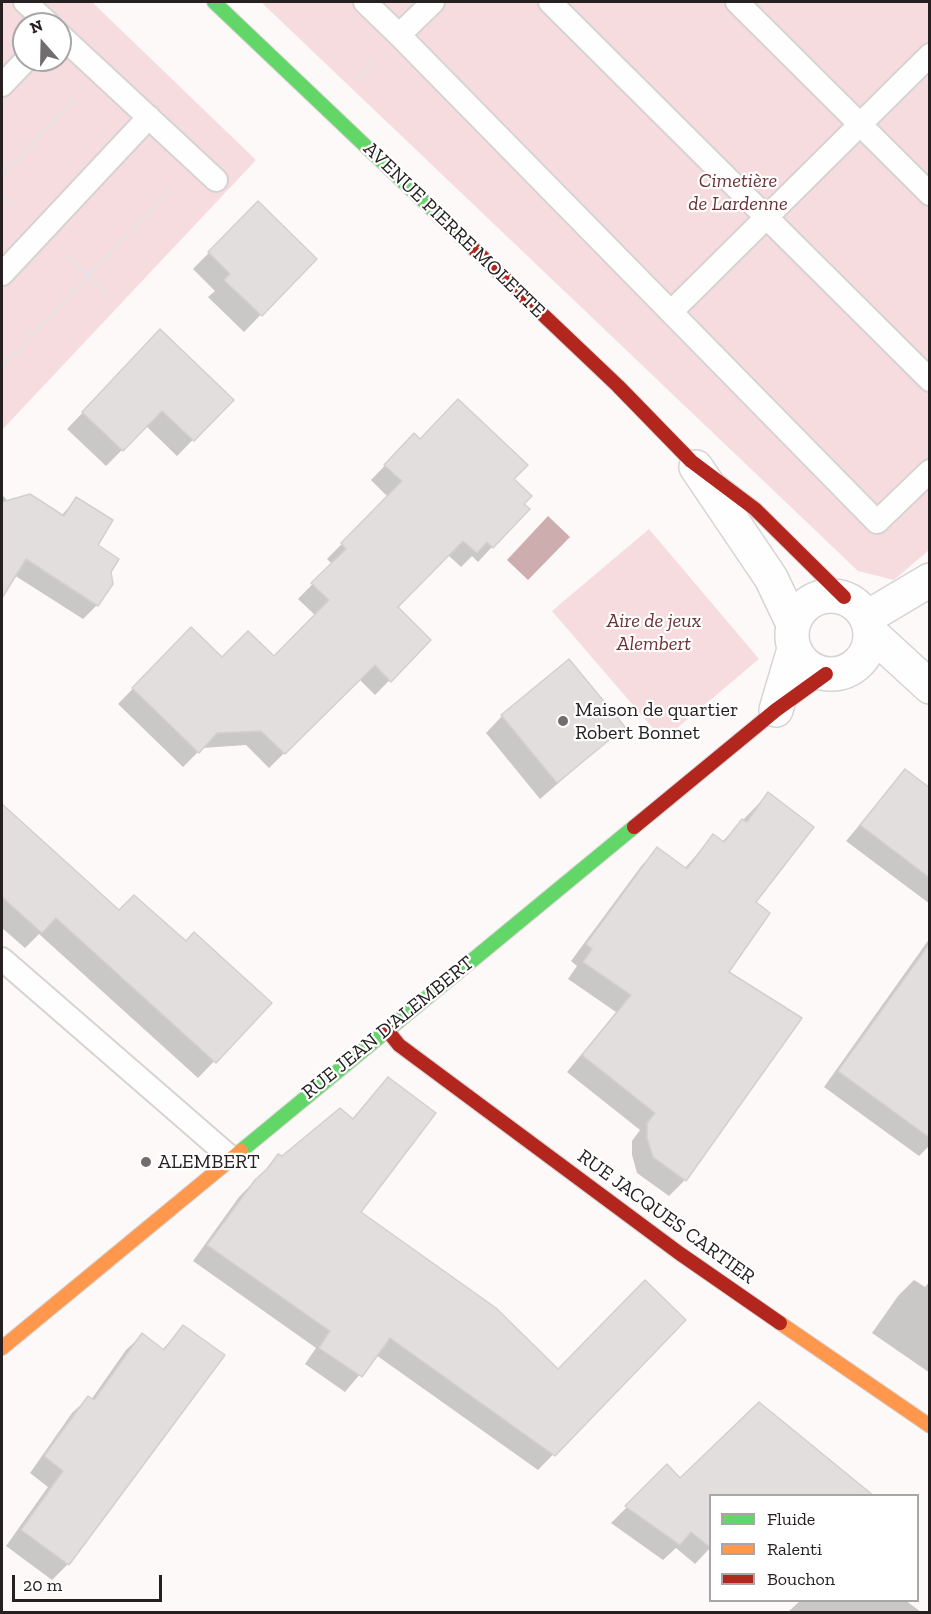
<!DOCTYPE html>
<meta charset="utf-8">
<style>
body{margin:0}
#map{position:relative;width:931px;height:1614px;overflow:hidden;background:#fdf9f9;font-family:"Zilla Slab",serif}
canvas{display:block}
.frame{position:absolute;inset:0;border:3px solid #262021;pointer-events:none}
.legend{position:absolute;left:709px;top:1494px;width:210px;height:108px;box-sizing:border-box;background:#fff;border:2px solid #a8a6a6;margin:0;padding:8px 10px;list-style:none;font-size:18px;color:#262021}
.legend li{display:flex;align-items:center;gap:12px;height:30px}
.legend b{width:30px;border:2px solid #a8a6a6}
.north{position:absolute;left:12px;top:12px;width:60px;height:60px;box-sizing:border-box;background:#fff;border:2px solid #a8a6a6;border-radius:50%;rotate:340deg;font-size:16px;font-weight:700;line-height:24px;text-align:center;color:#262021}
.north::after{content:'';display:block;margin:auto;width:21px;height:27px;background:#716c6d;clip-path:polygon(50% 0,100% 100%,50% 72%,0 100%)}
.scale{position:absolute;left:12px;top:1575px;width:150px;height:27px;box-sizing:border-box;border:3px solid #262021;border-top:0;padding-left:8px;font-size:18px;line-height:21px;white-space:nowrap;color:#262021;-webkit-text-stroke:4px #fff;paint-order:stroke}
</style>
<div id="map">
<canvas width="931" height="1614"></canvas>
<div class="frame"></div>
<ul class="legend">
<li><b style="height:8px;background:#63d668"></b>Fluide</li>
<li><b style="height:8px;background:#ff974d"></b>Ralenti</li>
<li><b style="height:8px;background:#b3261e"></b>Bouchon</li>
</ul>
<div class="north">N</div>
<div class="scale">20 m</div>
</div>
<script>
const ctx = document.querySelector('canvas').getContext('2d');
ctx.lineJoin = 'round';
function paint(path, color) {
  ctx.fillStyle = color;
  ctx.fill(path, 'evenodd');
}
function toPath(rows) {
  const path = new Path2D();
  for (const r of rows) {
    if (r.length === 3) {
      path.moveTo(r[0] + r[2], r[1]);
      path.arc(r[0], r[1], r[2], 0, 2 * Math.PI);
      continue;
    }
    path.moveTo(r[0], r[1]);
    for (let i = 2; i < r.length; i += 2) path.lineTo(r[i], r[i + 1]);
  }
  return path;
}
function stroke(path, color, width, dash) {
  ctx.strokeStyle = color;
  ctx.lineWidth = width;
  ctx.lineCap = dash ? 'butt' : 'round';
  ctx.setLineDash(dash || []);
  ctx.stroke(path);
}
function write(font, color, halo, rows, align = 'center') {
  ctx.font = font + ' "Zilla Slab",serif';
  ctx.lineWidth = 4.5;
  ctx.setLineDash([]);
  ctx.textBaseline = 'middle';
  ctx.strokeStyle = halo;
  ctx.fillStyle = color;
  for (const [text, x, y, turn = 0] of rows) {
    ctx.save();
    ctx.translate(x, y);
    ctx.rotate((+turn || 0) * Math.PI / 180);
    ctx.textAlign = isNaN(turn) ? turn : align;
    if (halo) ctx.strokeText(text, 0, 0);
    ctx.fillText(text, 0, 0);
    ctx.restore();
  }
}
paint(toPath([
 [2,2,92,2,256,160,2,430],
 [24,24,60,24,60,60,24,60],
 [261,2,929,2,929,550,894,580,858,571],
 [649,529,759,659,663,740,552,611]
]), '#f6dcde');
paint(toPath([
 [548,516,570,537,528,580,507,560]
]), '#ceadae');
paint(toPath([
 [258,203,315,259,244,332,208,297,215,291,193,269],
 [145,347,232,400,177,456,146,426,106,466,67,429],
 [419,441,512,479,522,504,492,547,478,562,472,556,461,567,448,555,396,607,429,640,375,695,359,679,269,768,246,745,202,748,183,767,118,704,191,629,222,659,274,658,316,616,298,599,332,564,327,559,388,497,371,480,400,450],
 [2,495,9,502,61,516,76,499,109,572,97,605,83,619,14,575,2,591],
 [502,716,623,727,540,799,486,733],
 [905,771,930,789,930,904,846,841],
 [768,794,754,903,727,973,685,1180,669,1196,637,1173,632,1155,632,1141,640,1130,567,1072,616,1012,568,979,577,966,571,961,642,865,658,849,684,869,713,836,722,842],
 [2,808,119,912,186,943,270,1003,198,1078,39,934,25,948,2,928],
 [930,938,930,1145,919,1156,824,1087],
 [388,1079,359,1213,558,1371,684,1320,538,1470,376,1355,345,1392,305,1364,316,1348,193,1261,239,1197,279,1156,282,1158,351,1120],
 [914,1280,925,1287,930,1281,930,1373,872,1333,898,1296],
 [183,1327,68,1564,52,1580,6,1546,48,1487,30,1473,72,1413,88,1398,91,1400,126,1350,142,1335,162,1350],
 [760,1404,874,1496,710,1496,710,1548,695,1564,676,1548,663,1560,611,1523,667,1467,680,1480],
 [905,1600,921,1612,788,1612,801,1600]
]), '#0003');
const building = toPath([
 [258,201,317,259,262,316,224,280,230,274,208,252,258,201],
 [160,329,234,400,194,441,162,411,123,451,82,412,160,329],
 [458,399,528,465,514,479,532,496,524,504,530,509,493,548,487,542,477,553,463,541,398,607,431,640,391,682,375,665,285,754,261,731,217,733,199,753,132,688,191,627,222,657,248,631,274,656,329,600,311,583,346,549,341,543,402,481,384,465,414,433,420,439,458,399],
 [30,494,64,516,76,497,113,520,98,545,119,559,111,572,113,584,98,606,26,559,2,598,2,502,30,494],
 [569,659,625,727,557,783,501,715,569,659],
 [905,769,930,788,930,878,860,825,905,769],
 [768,792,814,827,756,902,770,913,729,972,802,1018,686,1181,653,1157,647,1138,647,1123,655,1113,582,1055,631,995,583,962,592,949,586,944,657,847,687,869,713,834,724,842,742,819,747,822,768,792],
 [2,804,119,910,134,895,186,941,194,932,272,1003,216,1063,56,918,42,933,2,897,2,804],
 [930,943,930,1138,838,1071,930,943],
 [388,1077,436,1113,361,1212,496,1308,558,1369,645,1280,686,1320,555,1456,390,1338,362,1377,319,1348,330,1331,207,1245,255,1180,267,1169,278,1154,282,1156,340,1108,353,1119,388,1077],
 [183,1325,225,1355,69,1565,21,1530,63,1471,44,1456,88,1396,94,1400,142,1333,164,1350,183,1325],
 [759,1402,874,1496,711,1496,711,1548,691,1532,680,1545,625,1506,667,1464,680,1478,759,1402]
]);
paint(building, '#e3dede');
stroke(building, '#d4d0d0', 1.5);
const lane = toPath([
 [25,2,49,24],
 [365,2,399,35],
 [433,2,399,35,877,522,930,471],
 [550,2,930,380],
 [737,2,930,194],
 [60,35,216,180],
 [2,85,26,60],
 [2,274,149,117],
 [671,312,930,55],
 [2,959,230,1157]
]);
const street = toPath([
 [696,467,771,578,793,624],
 [831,635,39],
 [866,618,930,580],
 [870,632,930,687],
 [776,710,794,649]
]);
const fast = toPath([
 [214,2,476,251],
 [241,1151,634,827]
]);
const slow = toPath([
 [780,1323,930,1426],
 [2,1348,241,1151]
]);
const jam = toPath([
 [476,251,618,386,691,461,755,509,844,597],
 [634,827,776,710,826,674],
 [387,1030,399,1045,679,1253,780,1323]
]);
stroke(lane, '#d7d3d3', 26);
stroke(street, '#d7d3d3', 36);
stroke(fast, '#d7d3d3', 16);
stroke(slow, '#d7d3d3', 16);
stroke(jam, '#d7d3d3', 16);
stroke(toPath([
 [358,78,374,62],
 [2,175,75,98],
 [2,195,14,206],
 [68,257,110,297],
 [2,367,171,188]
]), '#e4e3e3', 4, [3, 3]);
stroke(lane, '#fffefe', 22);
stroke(street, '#fffefe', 33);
stroke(fast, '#63d668', 14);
stroke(slow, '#ff974d', 14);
stroke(jam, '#b3261e', 14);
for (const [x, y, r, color] of [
 [563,721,6,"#716c6d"],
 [146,1162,6,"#716c6d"]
]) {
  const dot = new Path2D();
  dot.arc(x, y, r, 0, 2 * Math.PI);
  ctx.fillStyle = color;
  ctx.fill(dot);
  stroke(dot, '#fff', 2);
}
write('italic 20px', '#6b2f35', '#fff', [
 ["Cimetière",738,181],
 ["de Lardenne",738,204],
 ["Aire de jeux",654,621],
 ["Alembert",654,644]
]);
write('20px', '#262021', '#fff', [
 ["AVENUE PIERRE MOLETTE",454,230,44],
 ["RUE JEAN D'ALEMBERT",388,1028,-39],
 ["RUE JACQUES CARTIER",666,1217,36]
]);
write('20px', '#262021', '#fff', [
 ["Maison de quartier",575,710],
 ["Robert Bonnet",575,733],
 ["ALEMBERT",158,1162]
], 'left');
</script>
